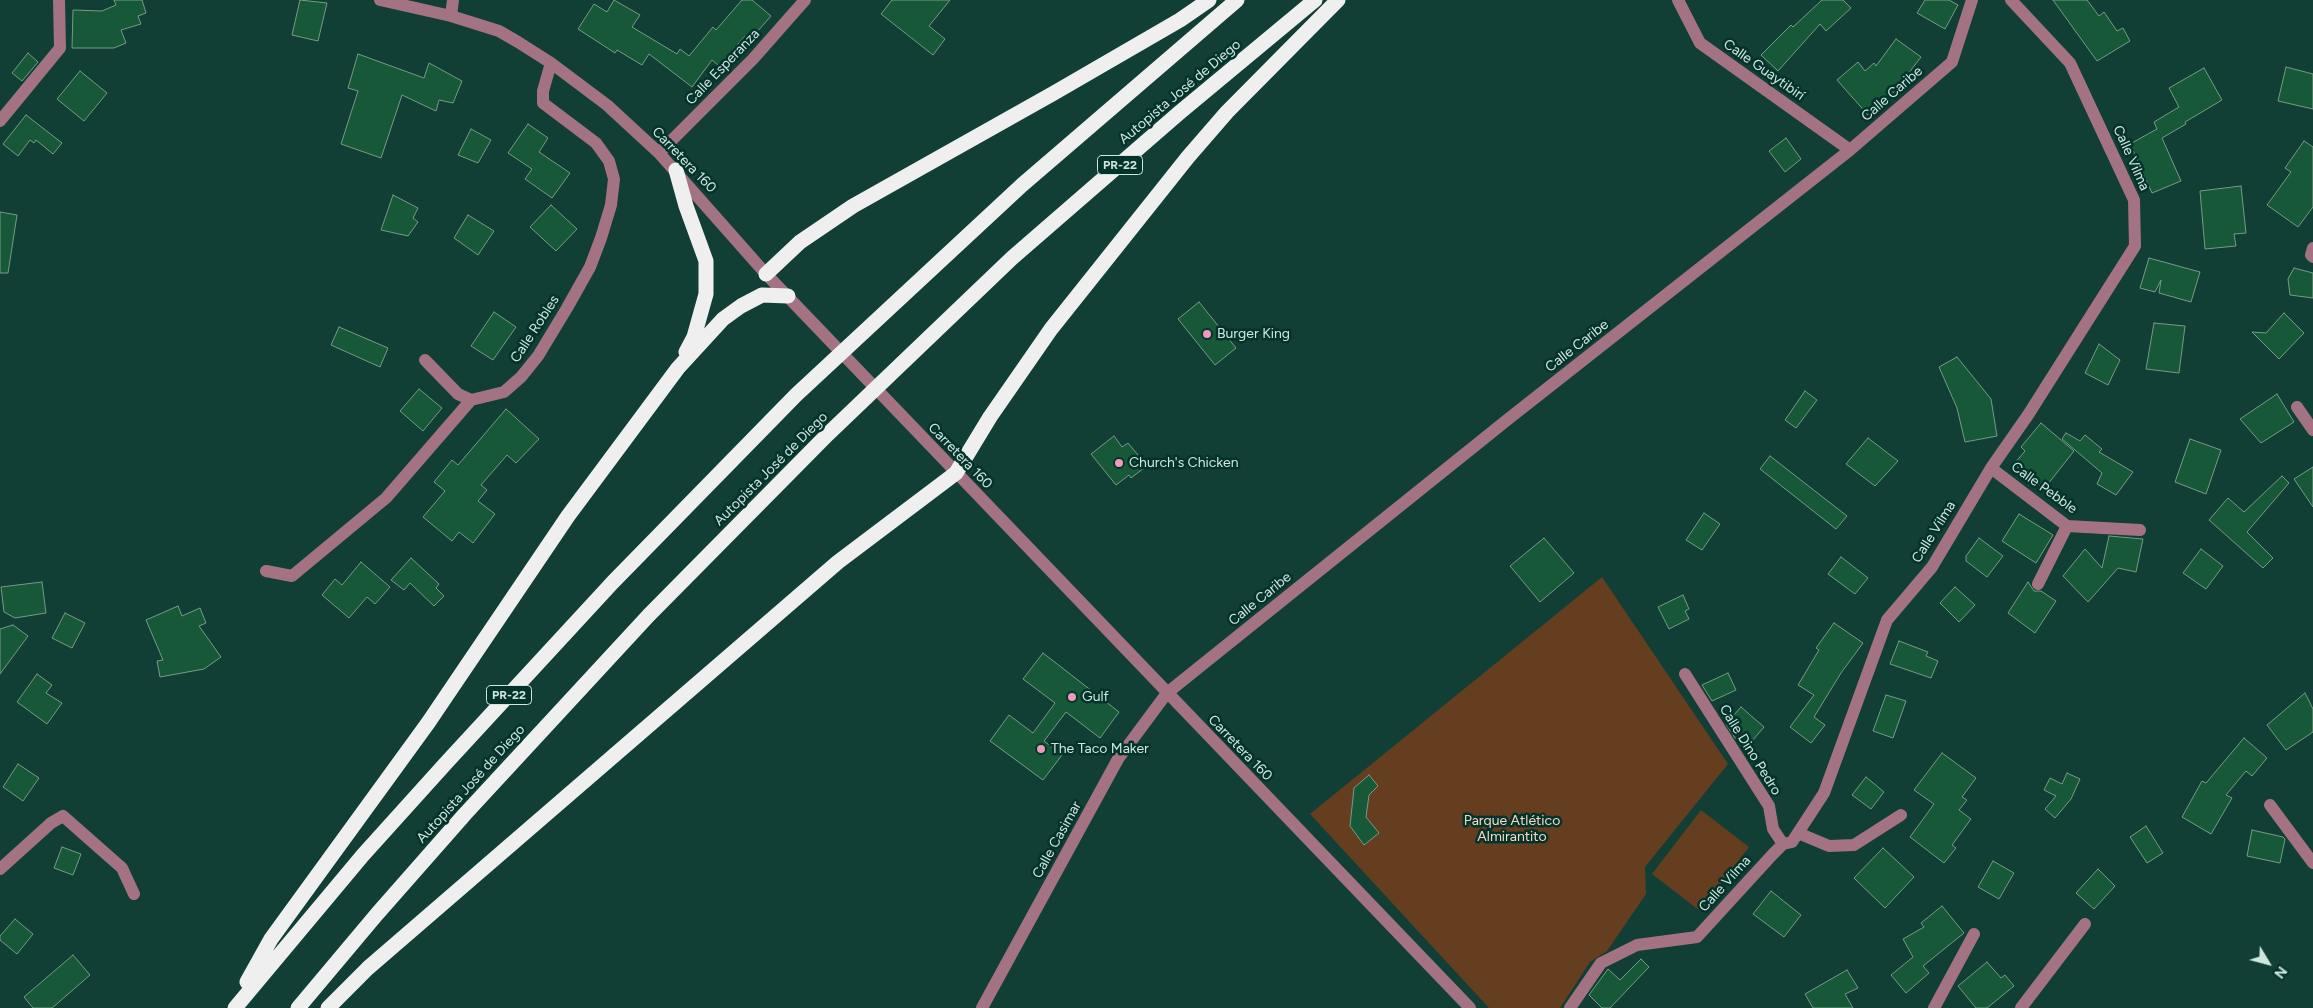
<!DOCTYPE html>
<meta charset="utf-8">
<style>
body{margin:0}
#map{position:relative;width:2313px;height:1008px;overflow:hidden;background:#113e35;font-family:Figtree,sans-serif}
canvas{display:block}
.north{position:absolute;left:2243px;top:938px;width:50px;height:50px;-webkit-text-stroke:4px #04332b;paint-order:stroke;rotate:127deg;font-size:14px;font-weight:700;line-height:20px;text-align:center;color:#d0e7e0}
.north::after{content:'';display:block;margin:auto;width:18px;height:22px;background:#d0e7e0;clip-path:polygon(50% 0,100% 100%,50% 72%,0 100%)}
</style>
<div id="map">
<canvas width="2313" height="1008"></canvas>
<div class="north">N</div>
</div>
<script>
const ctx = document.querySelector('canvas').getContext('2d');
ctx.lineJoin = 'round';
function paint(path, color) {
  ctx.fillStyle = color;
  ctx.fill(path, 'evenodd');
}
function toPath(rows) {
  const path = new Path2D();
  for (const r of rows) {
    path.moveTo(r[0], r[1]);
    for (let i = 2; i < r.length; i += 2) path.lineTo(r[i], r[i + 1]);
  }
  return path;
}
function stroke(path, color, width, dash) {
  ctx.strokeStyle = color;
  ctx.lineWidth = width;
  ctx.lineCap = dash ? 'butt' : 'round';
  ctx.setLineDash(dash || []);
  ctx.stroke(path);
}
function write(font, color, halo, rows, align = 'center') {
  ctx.font = font + ' Figtree,sans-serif';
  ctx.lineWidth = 5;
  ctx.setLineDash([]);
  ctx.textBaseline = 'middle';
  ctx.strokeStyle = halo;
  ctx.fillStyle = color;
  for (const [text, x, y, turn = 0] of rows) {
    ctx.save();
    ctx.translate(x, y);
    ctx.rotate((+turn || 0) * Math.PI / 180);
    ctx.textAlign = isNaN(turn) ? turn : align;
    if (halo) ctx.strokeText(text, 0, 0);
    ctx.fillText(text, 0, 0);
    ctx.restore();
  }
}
paint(toPath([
 [1602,577,1728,764,1645,867,1646,894,1607,951,1590,962,1560,1008,1489,1008,1310,814],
 [1701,810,1749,847,1700,911,1652,874]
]), '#653e20');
const building = toPath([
 [114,0,142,0,146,13,138,16,141,24,121,30,126,43,114,48,72,48,73,10,102,11,116,5,114,0],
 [300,0,327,3,318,41,292,35,300,0],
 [614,0,640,15,632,27,677,54,680,49,689,56,713,27,716,30,742,0,752,0,771,16,750,40,745,36,719,66,712,60,692,87,649,54,642,65,617,50,615,53,578,29,594,4,607,12,614,0],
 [892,0,950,0,929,26,945,39,933,55,881,14,892,0],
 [1822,0,1843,0,1851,8,1826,31,1820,24,1778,71,1761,55,1791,25,1793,27,1822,0],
 [1925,0,1949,0,1958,5,1945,29,1917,13,1925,0],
 [2053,0,2087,0,2099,16,2104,12,2117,31,2123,28,2130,41,2097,61,2053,0],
 [1896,39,1921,57,1895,91,1868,115,1837,80,1858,62,1865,71,1874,63,1876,66,1896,39],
 [28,53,38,62,22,81,12,73,28,53],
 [358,54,424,78,429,63,462,81,453,103,439,100,436,111,402,95,381,158,341,144,358,91,348,88,358,54],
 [2286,67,2313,74,2313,109,2278,101,2286,67],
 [2204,68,2222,100,2185,122,2186,124,2162,138,2181,181,2152,193,2130,144,2157,129,2154,122,2179,107,2169,88,2204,68],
 [80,71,107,93,84,121,57,99,80,71],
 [26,115,62,143,53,154,36,140,34,143,30,140,18,156,3,144,26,115],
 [528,124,548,138,539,152,570,173,552,198,525,179,532,169,508,153,528,124],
 [471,129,491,140,478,163,458,155,471,129],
 [1786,138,1801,159,1785,172,1769,151,1786,138],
 [2304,141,2313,147,2313,207,2298,227,2267,205,2291,172,2285,168,2304,141],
 [2241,186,2246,233,2234,234,2236,246,2205,249,2200,191,2241,186],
 [393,195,418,208,413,218,418,222,408,236,381,230,393,195],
 [551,205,577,229,556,251,530,227,551,205],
 [0,212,17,215,8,273,0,273,0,212],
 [468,215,494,231,478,255,454,238,468,215],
 [2149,258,2200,272,2191,302,2159,293,2161,280,2155,292,2140,288,2149,258],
 [2294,268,2313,273,2313,298,2290,295,2288,279,2294,268],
 [1199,302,1236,348,1215,365,1178,319,1199,302],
 [494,312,516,327,493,360,471,346,494,312],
 [2284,313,2304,333,2279,359,2252,332,2266,333,2284,313],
 [2154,323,2185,326,2179,373,2146,369,2154,323],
 [339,327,388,348,380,367,331,345,339,327],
 [2099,344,2120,360,2108,385,2085,373,2099,344],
 [1957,357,1991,399,1997,436,1965,442,1957,408,1939,367,1957,357],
 [419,389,442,408,423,431,400,411,419,389],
 [1805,391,1817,400,1796,428,1785,420,1805,391],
 [2277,394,2294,422,2261,443,2240,419,2277,394],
 [506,409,539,439,516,463,507,455,481,485,487,490,478,501,495,514,473,543,459,532,452,541,423,517,445,491,434,482,452,460,458,465,506,409],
 [2041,423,2074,451,2044,489,2014,464,2025,451,2021,447,2041,423],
 [2066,433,2080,441,2085,435,2102,449,2099,452,2133,472,2116,495,2097,484,2102,473,2062,439,2066,433],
 [1114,436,1122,447,1128,443,1138,455,1134,457,1144,468,1131,478,1129,475,1116,485,1091,454,1114,436],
 [1868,438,1898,461,1875,486,1846,464,1868,438],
 [2190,439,2221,450,2206,494,2175,482,2190,439],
 [1770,456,1847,516,1836,529,1760,469,1770,456],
 [2313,467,2313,507,2294,479,2313,467],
 [2282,476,2289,483,2247,532,2273,558,2263,568,2209,520,2228,498,2244,512,2282,476],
 [1704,513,1720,524,1702,550,1686,540,1704,513],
 [2019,514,2053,535,2036,563,2002,541,2019,514],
 [2109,536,2143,539,2136,572,2118,568,2088,602,2063,576,2085,549,2102,568,2109,536],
 [1544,538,1574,573,1540,602,1510,566,1544,538],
 [1979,538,2003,556,1987,577,1966,561,1966,556,1979,538],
 [2201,549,2223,566,2206,589,2183,573,2201,549],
 [1841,557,1868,578,1855,594,1828,574,1841,557],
 [411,558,439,584,436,588,444,596,434,606,410,583,404,590,391,580,411,558],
 [361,562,390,587,375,604,367,597,349,618,322,595,335,579,342,585,361,562],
 [42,582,46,613,15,618,4,612,1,587,42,582],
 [2028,582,2034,591,2041,591,2056,601,2035,633,2008,613,2028,582],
 [1955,587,1975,605,1959,622,1940,603,1955,587],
 [1683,595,1689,609,1685,611,1689,619,1669,629,1658,607,1683,595],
 [178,606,182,616,200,608,206,623,199,626,221,657,204,669,160,677,157,661,163,660,146,620,178,606],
 [65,613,85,623,72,648,52,638,65,613],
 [1834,623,1863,643,1841,673,1814,717,1825,725,1811,743,1790,727,1814,695,1798,685,1819,650,1816,648,1834,623],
 [13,625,28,636,0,674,0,629,13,625],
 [1899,641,1928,652,1926,656,1938,661,1931,678,1890,664,1899,641],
 [1043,653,1119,712,1100,738,1066,712,1044,741,1062,755,1043,780,990,741,1009,715,1033,733,1055,703,1023,679,1043,653],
 [1728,673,1736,690,1712,701,1702,685,1728,673],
 [37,674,52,685,46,693,62,703,47,724,17,702,37,674],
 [2305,693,2313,709,2313,732,2286,750,2267,725,2305,693],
 [1886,695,1906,701,1893,738,1873,731,1886,695],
 [1741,707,1764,727,1747,747,1735,738,1726,724,1741,707],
 [2244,738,2267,758,2252,776,2246,771,2226,795,2232,798,2211,834,2182,817,2202,781,2206,783,2244,738],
 [1942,753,1976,778,1962,797,1967,800,1959,810,1971,819,1952,845,1956,848,1944,863,1910,837,1934,804,1914,790,1942,753],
 [18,764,39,778,23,801,3,787,18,764],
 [2067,773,2080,779,2071,799,2055,818,2045,809,2056,796,2044,790,2050,778,2062,784,2067,773],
 [1369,775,1378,786,1369,795,1366,817,1379,833,1364,845,1350,826,1354,788,1369,775],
 [1866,777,1884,792,1871,809,1852,795,1866,777],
 [2146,826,2163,853,2147,863,2130,837,2146,826],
 [2252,830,2283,837,2285,839,2280,863,2247,856,2252,830],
 [62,847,81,854,73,875,54,868,62,847],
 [1883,848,1914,877,1885,908,1854,878,1883,848],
 [1993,861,2014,873,1999,899,1978,887,1993,861],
 [2098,869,2115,886,2094,909,2076,893,2098,869],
 [1771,891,1801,915,1784,937,1753,914,1771,891],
 [1942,906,1964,933,1923,966,1929,973,1906,993,1891,975,1913,957,1903,939,1924,927,1921,923,1942,906],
 [15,919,33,934,17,954,0,940,0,936,15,919],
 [73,955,90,975,52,1008,33,1008,24,997,73,955],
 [1641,959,1649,967,1610,1008,1602,1008,1589,995,1608,969,1620,980,1641,959],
 [1987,962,2001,978,2005,975,2014,986,1987,1008,1976,1008,1958,986,1987,962],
 [1847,970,1858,988,1845,994,1853,1008,1813,1008,1805,994,1847,970]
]);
paint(building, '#165838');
stroke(building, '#789b85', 1);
stroke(toPath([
 [380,0,451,16,499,31,518,42,551,63,607,105,659,153,766,274,1470,1008],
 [1678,0,1700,43,1850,150],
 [451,16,453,0],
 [0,121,60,48,59,0],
 [659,153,753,59,805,0],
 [2313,248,2311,255,2313,257],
 [425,360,458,394,471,400],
 [2297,407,2313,430],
 [1991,468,2067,526,2140,530],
 [266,571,292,576,386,498,471,400,504,392,521,377,538,356,567,308,590,267,601,238,611,205,614,179,609,161,596,143,543,103,543,91,551,63],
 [2038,584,2067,526],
 [1685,674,1769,806,1773,829,1783,844],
 [2270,805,2313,863],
 [1798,833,1829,846,1854,845,1901,815],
 [0,869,51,823,63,816,122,868,134,894],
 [982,1008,1118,759,1167,693,1507,420,1850,150,1952,62,1972,0],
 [1570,1008,1601,963,1637,945,1697,937,1773,854,1783,844,1792,842,1824,793,1887,620,1932,567,1991,468,2028,415,2135,246,2134,200,2070,63,2011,0],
 [1934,1008,1974,934],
 [2021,1008,2085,924]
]), '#a47383', 12);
stroke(toPath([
 [676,170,686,206,706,261,706,294,694,337,686,352],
 [766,274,800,242,853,206,1054,93,1180,20,1209,0],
 [247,982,271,939,428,723,568,516,678,368,723,319,741,306,762,295,788,296],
 [235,1008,363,855,446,763,613,582,796,395,1022,185,1237,0],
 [298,1008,377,914,465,814,649,615,828,434,1012,258,1179,113,1315,0],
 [328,1008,368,968,838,562,956,473,990,417,1051,329,1188,157,1227,112,1338,0]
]), '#efefef', 15);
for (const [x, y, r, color] of [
 [1207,334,5,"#ef9ab8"],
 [1119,463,5,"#ef9ab8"],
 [1072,697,5,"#ef9ab8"],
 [1041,749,5,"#ef9ab8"]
]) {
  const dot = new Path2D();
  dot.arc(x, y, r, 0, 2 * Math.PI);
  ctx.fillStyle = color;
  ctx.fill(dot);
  stroke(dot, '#04332b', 2);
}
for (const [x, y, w] of [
 [1120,165,45],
 [509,695,45]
]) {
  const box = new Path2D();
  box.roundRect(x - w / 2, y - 9.5, w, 19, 4);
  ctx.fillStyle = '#04332b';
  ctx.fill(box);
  stroke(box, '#d0e7e0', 1);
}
write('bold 12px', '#d0e7e0', null, [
 ["PR-22",1120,165],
 ["PR-22",509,695]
]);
write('14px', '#d0e7e0', '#04332b', [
 ["Calle Esperanza",723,67,-46],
 ["Calle Guaytibirí",1764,70,35],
 ["Autopista José de Diego",1180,92,-40],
 ["Calle Caribe",1892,94,-41],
 ["Calle Vilma",2131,158,66],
 ["Carretera 160",684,160,46],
 ["Calle Robles",535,329,-57],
 ["Calle Caribe",1577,346,-38],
 ["Carretera 160",960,456,46],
 ["Autopista José de Diego",771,469,-45],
 ["Calle Pebble",2044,488,36],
 ["Calle Vilma",1934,532,-58],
 ["Calle Caribe",1260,599,-39],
 ["Carretera 160",1240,748,46],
 ["Calle Dino Pedro",1750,750,58],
 ["Autopista José de Diego",471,784,-48],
 ["Calle Casimar",1057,840,-61],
 ["Calle Vilma",1725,884,-48]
]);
write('14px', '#d0e7e0', '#04332b', [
 ["Burger King",1217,334],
 ["Church's Chicken",1129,463],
 ["Gulf",1082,697],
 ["The Taco Maker",1051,749]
], 'left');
write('14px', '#f7d8c2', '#04332b', [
 ["Parque Atlético",1512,821],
 ["Almirantito",1512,837]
]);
</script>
